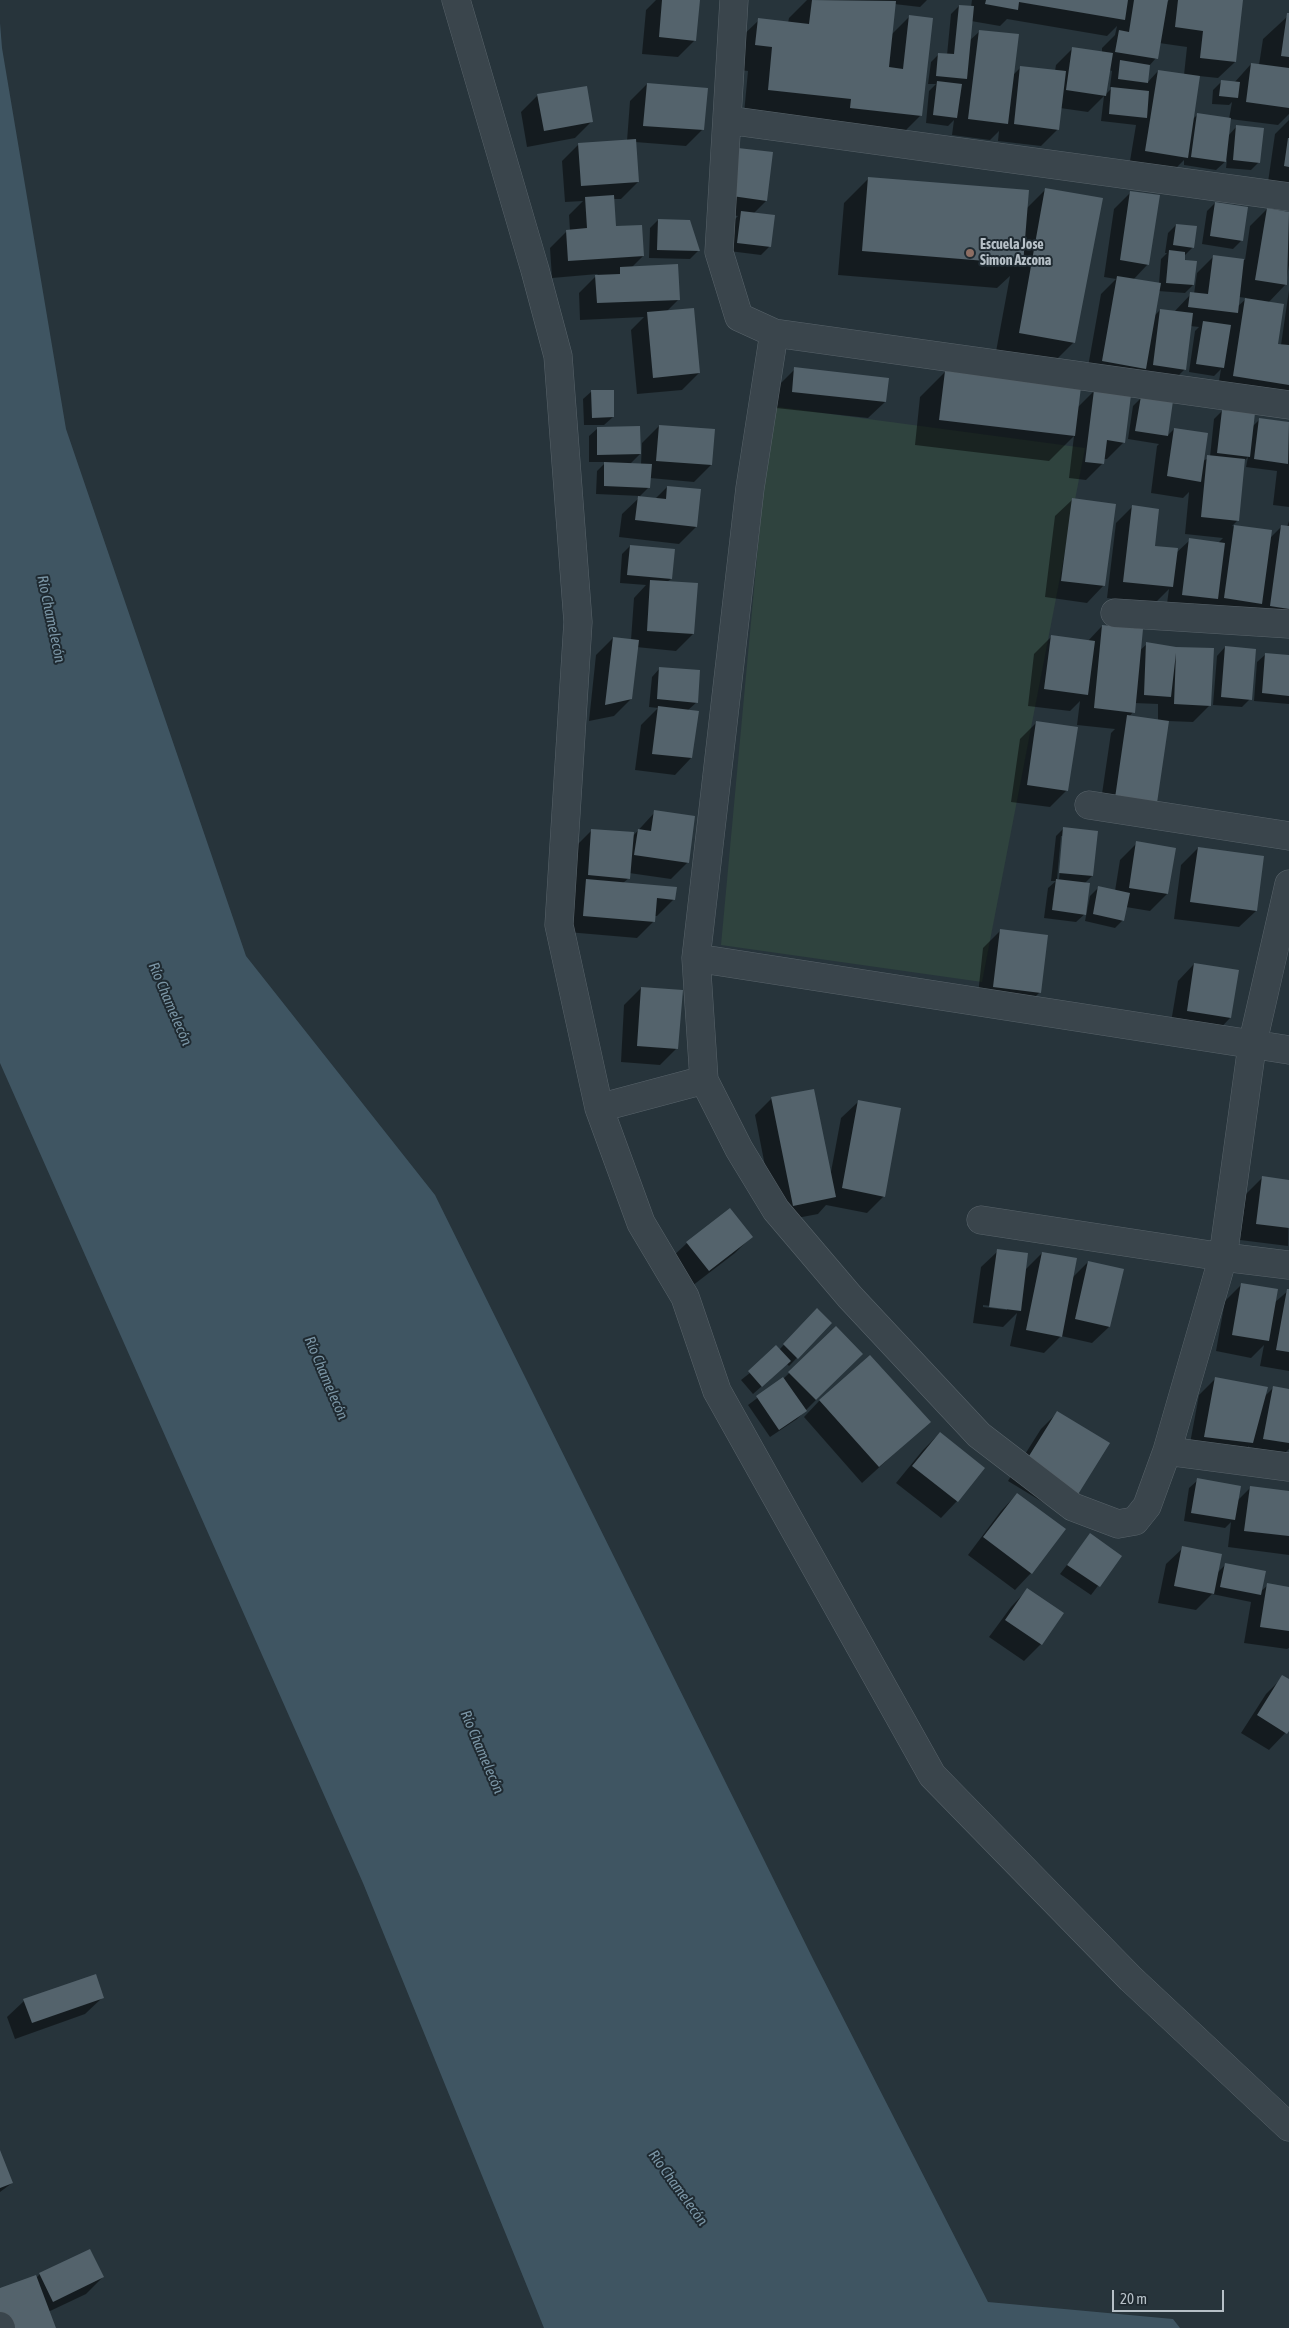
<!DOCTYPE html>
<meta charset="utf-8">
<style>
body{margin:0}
#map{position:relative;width:1289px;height:2328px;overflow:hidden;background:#27343b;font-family:"Asap Condensed",sans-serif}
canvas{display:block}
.scale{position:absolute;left:1112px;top:2290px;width:112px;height:22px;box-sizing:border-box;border:2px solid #b6c0c7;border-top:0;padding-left:6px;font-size:15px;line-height:18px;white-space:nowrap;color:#b6c0c7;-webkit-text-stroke:4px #1f2a31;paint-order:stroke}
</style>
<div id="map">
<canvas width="1289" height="2328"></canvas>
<div class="scale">20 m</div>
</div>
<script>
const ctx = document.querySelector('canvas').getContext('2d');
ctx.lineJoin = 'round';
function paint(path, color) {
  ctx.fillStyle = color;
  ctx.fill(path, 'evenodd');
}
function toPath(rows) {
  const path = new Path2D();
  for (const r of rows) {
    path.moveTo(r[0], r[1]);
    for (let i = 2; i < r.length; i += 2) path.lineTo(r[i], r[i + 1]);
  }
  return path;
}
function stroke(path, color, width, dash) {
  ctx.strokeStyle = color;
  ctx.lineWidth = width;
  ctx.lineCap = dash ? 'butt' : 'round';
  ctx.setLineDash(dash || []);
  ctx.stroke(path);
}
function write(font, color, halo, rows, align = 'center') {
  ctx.font = font + ' "Asap Condensed",sans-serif';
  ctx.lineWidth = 4;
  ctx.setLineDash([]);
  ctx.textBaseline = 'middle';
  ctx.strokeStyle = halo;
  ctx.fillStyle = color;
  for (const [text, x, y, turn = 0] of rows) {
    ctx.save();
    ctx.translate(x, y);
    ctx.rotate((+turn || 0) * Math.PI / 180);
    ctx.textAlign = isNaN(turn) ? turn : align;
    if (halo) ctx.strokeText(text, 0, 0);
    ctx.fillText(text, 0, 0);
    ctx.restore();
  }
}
paint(toPath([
 [771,406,1085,448,982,982,721,945]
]), '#2f433e');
paint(toPath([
 [0,23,2,48,66,429,246,956,435,1195,814,1961,988,2302,1173,2319,1180,2328,544,2328,363,1883,0,1063]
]), '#3f5562');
paint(toPath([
 [656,0,699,0,695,40,678,57,642,54,646,10],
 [807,0,927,0,920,7,894,4,891,35,909,17,921,115,896,140,744,114,748,71,731,69,734,44,759,20,788,23,789,18],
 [972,0,1166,0,1166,3,1169,0,1242,0,1235,62,1218,78,1199,76,1192,120,1197,115,1229,119,1232,102,1229,105,1212,104,1213,90,1222,81,1234,83,1251,64,1259,65,1263,39,1289,15,1289,114,1278,125,1230,119,1228,136,1237,126,1259,162,1251,170,1226,168,1227,160,1216,170,1184,165,1184,160,1170,174,1129,167,1136,125,1101,121,1104,96,1088,112,1060,108,1058,129,1041,146,998,141,999,131,990,140,952,135,954,120,948,126,926,123,929,91,936,84,928,84,931,62,939,54,947,55,951,14,959,6,971,7],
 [1007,19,1107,36,1117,26,1115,35,1102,48,1102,53,1073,48,1056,65,1055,71,1021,67,1012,76,980,31,969,41,971,21,1000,26],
 [1159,43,1187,47,1184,75,1158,71,1147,83,1149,66,1156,58],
 [1109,70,1112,71,1110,87,1113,87,1105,95],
 [647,84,703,129,686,146,635,142,638,182,621,199,613,199,614,228,643,256,631,268,678,300,666,312,699,373,682,390,637,394,631,330,644,317,580,320,579,293,598,274,552,278,550,248,567,231,570,231,569,215,583,201,565,202,562,161,579,144,627,141,630,101],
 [538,95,592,121,575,138,527,147,521,112],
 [1289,120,1289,185,1268,182,1275,134],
 [722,166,766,201,753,214,773,216,769,247,761,255,729,251,733,221,738,216,716,213],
 [869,178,1027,208,1046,189,1074,342,1049,367,995,357,1010,276,997,288,838,275,844,203],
 [1131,192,1148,264,1133,280,1159,284,1161,259,1167,253,1165,253,1168,233,1176,225,1193,247,1184,256,1193,285,1185,293,1158,291,1154,316,1160,310,1174,312,1191,294,1194,294,1197,273,1214,256,1245,260,1250,226,1267,209,1289,213,1289,265,1286,284,1268,303,1277,345,1281,345,1289,290,1289,403,1217,393,1221,369,1214,376,1189,372,1195,331,1199,327,1190,326,1185,369,1168,386,1086,378,1101,294,1116,279,1104,277,1114,209],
 [1239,297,1247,298,1237,307],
 [1215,203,1241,241,1233,249,1202,244,1207,211],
 [658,220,689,221,698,251,690,259,649,258,650,228],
 [795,369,885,402,868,418,776,408,778,386],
 [945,372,1077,408,1094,391,1124,442,1107,459,1103,459,1103,463,1086,480,1069,478,1074,436,1049,461,915,445,920,397],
 [592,391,613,417,604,425,584,425,583,399],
 [1141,398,1172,402,1167,436,1174,429,1203,461,1210,457,1214,419,1222,411,1252,427,1260,419,1289,423,1289,507,1273,505,1277,471,1246,467,1248,457,1244,461,1237,521,1232,526,1270,531,1270,538,1281,527,1287,527,1289,521,1289,627,1166,611,1169,589,1155,603,1107,598,1116,523,1132,507,1154,547,1176,553,1190,540,1218,543,1223,538,1185,534,1189,492,1183,498,1151,493,1157,446,1159,444,1128,439,1133,406],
 [659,426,711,465,694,482,650,478,649,487,639,497,655,499,667,487,696,527,679,544,619,537,622,514,641,496,596,494,597,471,606,462,589,462,589,436,598,428,641,453,630,464,641,464,642,443],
 [1072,500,1115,505,1103,586,1087,603,1045,597,1055,516],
 [630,546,671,579,667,582,693,634,676,651,636,647,631,699,614,716,589,721,596,655,613,638,631,640,634,598,646,585,620,583,622,554],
 [1102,626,1139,651,1147,644,1176,648,1210,705,1193,722,1168,721,1155,803,1099,814,1111,733,1115,729,1077,725,1080,701,1070,711,1028,706,1034,654,1051,637,1087,642],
 [1134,703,1158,704,1158,721,1129,717,1133,712],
 [1225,647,1250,699,1242,707,1213,705,1217,656],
 [1266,654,1289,656,1289,704,1254,701,1257,662],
 [660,668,697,702,687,711,691,758,675,775,635,770,641,725,658,708,649,707,652,677],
 [1037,722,1067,790,1050,807,1011,802,1020,739],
 [655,812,688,862,671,879,629,873,629,878,623,883,674,899,657,916,654,916,653,922,637,938,567,932,570,897,575,892,572,891,575,847,592,830,632,837],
 [1064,828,1096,832,1092,876,1084,884,1086,913,1076,922,1044,918,1048,888,1056,881,1051,881,1056,836],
 [1061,836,1064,836,1059,879,1057,879],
 [1137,843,1167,894,1150,911,1126,907,1123,920,1115,928,1085,921,1090,896,1098,888,1115,891,1120,860],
 [1198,848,1256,911,1239,927,1174,919,1181,865],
 [1000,931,1040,992,1023,1009,977,1004,983,948],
 [1194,964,1230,1018,1214,1035,1170,1028,1178,981],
 [641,988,677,1048,660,1065,621,1062,624,1005],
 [772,1098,830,1177,841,1118,858,1102,884,1196,867,1213,826,1205,818,1214,776,1222,755,1115],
 [1263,1177,1289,1181,1288,1246,1240,1240,1246,1194],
 [751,1237,735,1253,692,1286,670,1259,687,1243],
 [998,1251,1025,1270,1042,1253,1072,1278,1088,1262,1109,1327,1092,1343,1061,1336,1044,1353,1010,1346,1017,1313,1003,1327,973,1323,981,1267],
 [983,1305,1007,1308,1007,1310,983,1307],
 [1242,1284,1274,1303,1289,1290,1289,1371,1260,1366,1264,1345,1251,1358,1216,1351,1225,1301],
 [817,1310,831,1323,789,1366,787,1364,753,1394,741,1380,779,1350],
 [836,1328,845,1371,797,1419,770,1437,748,1405,783,1379],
 [1216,1378,1265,1396,1273,1388,1289,1391,1289,1449,1277,1461,1247,1455,1249,1446,1235,1459,1188,1454,1199,1395],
 [820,1400,929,1422,862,1483,804,1417],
 [1058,1412,1059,1512,1008,1481,1041,1429],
 [940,1433,957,1501,941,1518,896,1483,923,1450],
 [1198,1480,1237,1501,1250,1488,1289,1492,1289,1555,1228,1547,1231,1522,1225,1528,1184,1521,1189,1488],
 [1017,1494,1031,1573,1015,1590,968,1555,1001,1511],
 [1090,1535,1120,1557,1091,1595,1060,1574],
 [1183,1548,1216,1574,1226,1564,1260,1592,1268,1585,1289,1588,1289,1648,1287,1649,1244,1643,1251,1602,1212,1594,1196,1610,1158,1603,1166,1564],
 [1027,1590,1063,1613,1041,1644,1024,1661,989,1637,1011,1607],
 [1283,1677,1289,1681,1289,1729,1269,1750,1241,1733,1266,1694],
 [102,1998,85,2014,15,2039,7,2017,24,2001],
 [0,2153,12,2183,0,2192],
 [40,2274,103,2277,86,2294,48,2312,54,2328,0,2290,36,2278]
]), '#0007');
paint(toPath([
 [662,0,700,0,696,41,659,37],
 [812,0,896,1,889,67,903,69,909,15,933,18,922,116,850,108,851,99,768,90,772,47,755,45,758,18,809,24],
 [986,0,1128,0,1125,20,1019,2,1018,10,985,4],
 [1134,0,1168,0,1158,59,1115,52,1119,30,1129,32],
 [1178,0,1243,0,1236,62,1200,58,1203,31,1175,27],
 [959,5,974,6,967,79,936,76,938,53,954,54],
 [1287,13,1289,13,1289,57,1281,56],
 [979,30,1019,34,1008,124,968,119],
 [1072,47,1113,53,1106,96,1066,90],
 [1120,60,1150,65,1148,83,1118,79],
 [1251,63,1289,68,1289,108,1246,102],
 [1020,66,1066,71,1059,130,1014,124],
 [1158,70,1200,76,1188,158,1145,151],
 [1221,80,1240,82,1238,98,1219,96],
 [937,81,962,84,957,118,933,115],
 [647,83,708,88,704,130,643,126],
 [587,86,593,122,544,131,537,94],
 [1111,87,1149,91,1147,118,1109,114],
 [1197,113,1231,118,1226,162,1191,157],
 [1236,125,1264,128,1260,163,1233,160],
 [1288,138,1289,138,1289,167,1284,166],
 [636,139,639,182,581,186,578,143],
 [738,148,773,152,767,201,732,196],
 [868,177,1029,190,1023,264,862,251],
 [1045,188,1103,198,1075,343,1019,333],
 [1130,191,1160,195,1149,265,1120,260],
 [614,195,616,226,642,225,644,256,568,261,566,230,587,228,585,197],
 [1215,202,1248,207,1243,241,1210,236],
 [1267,208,1289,212,1287,285,1255,280],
 [741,211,775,215,771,247,737,243],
 [658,219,690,220,700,251,657,250],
 [1176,224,1197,226,1194,248,1173,245],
 [1169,250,1185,252,1185,260,1197,261,1194,285,1166,283],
 [1213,255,1244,259,1238,313,1188,307,1190,292,1208,294],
 [678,264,680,300,597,303,595,275,620,274,620,267],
 [1117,276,1161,283,1146,369,1102,361],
 [1245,298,1284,304,1278,344,1289,345,1289,385,1233,376],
 [694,308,700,373,653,378,647,312],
 [1160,309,1193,313,1186,370,1153,365],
 [1203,321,1231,325,1224,368,1196,364],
 [794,367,889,378,886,402,792,392],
 [945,371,1081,387,1075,436,939,420],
 [591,390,614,390,614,417,592,418],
 [1094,390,1131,395,1125,443,1107,440,1104,464,1085,462],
 [1141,396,1173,401,1168,436,1135,431],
 [1222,410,1255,413,1250,457,1217,453],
 [1259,418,1289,422,1288,464,1254,459],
 [659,425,715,429,712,465,656,461],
 [640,426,641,454,597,455,597,427],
 [1174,428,1208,433,1201,482,1167,476],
 [1207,455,1245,459,1239,521,1201,517],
 [604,462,652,464,650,488,604,486],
 [667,486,701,489,697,527,635,520,638,496,666,499],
 [1072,498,1116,504,1105,586,1061,581],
 [1132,505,1159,509,1155,546,1178,548,1173,587,1123,582],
 [1234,525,1272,530,1262,604,1224,598],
 [1281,525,1289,526,1289,609,1270,606],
 [1189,538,1225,543,1218,599,1182,595],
 [630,545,675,549,672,579,627,575],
 [650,580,698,583,694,634,647,631],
 [1102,625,1143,629,1135,713,1094,708],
 [1051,635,1095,641,1088,695,1044,689],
 [613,637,639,640,632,699,605,705],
 [1146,642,1176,647,1214,648,1211,706,1174,704,1176,653,1171,697,1144,695],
 [1225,646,1256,649,1252,700,1221,697],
 [1265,653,1289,655,1289,696,1262,693],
 [659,667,700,670,698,703,657,699],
 [658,706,699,711,692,758,652,754],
 [1127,715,1169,721,1157,803,1115,798],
 [1036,721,1078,727,1068,791,1027,785],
 [654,810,695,816,689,863,634,855,638,829,651,831],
 [1063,827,1098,831,1093,876,1059,873],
 [591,829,634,832,630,879,588,875],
 [1136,841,1176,848,1168,894,1129,888],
 [1198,847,1264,856,1257,911,1190,902],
 [586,879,677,887,675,900,657,898,655,922,583,916],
 [1056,879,1090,883,1086,915,1052,910],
 [1098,886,1130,893,1124,921,1093,914],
 [1000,929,1048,935,1041,993,993,987],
 [1194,963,1239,970,1231,1018,1187,1011],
 [641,987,683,990,678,1049,637,1046],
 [814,1089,836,1197,793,1206,771,1097],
 [858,1100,901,1108,885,1197,842,1188],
 [1262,1176,1289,1180,1289,1228,1256,1224],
 [730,1208,753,1237,709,1271,686,1242],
 [997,1249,1028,1253,1021,1311,989,1307],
 [1042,1252,1077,1258,1062,1337,1026,1330],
 [1088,1261,1124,1269,1110,1327,1075,1319],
 [1241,1283,1278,1289,1269,1341,1232,1335],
 [1287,1289,1289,1289,1289,1352,1276,1350],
 [817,1308,832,1323,798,1359,783,1344],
 [836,1326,863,1354,816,1400,788,1372],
 [776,1345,791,1361,762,1387,748,1371],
 [870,1355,931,1422,879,1467,819,1400],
 [783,1377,807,1411,779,1430,756,1396],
 [1215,1377,1268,1387,1253,1443,1204,1437],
 [1273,1386,1289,1389,1289,1443,1263,1439],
 [1057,1411,1110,1443,1077,1496,1024,1464],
 [940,1432,985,1468,958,1502,912,1466],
 [1197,1478,1241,1486,1235,1520,1191,1513],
 [1250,1486,1289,1491,1289,1536,1244,1531],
 [1017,1493,1066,1529,1032,1574,983,1537],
 [1090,1533,1122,1556,1100,1587,1067,1565],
 [1182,1546,1222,1554,1214,1594,1174,1586],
 [1225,1563,1266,1571,1261,1595,1220,1587],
 [1267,1583,1289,1587,1289,1631,1260,1627],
 [1027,1588,1064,1613,1042,1645,1005,1620],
 [1282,1675,1289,1679,1289,1731,1287,1734,1257,1715],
 [96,1974,104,1998,32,2023,23,1999],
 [0,2150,13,2183,0,2188],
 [90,2249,104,2277,53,2302,39,2273],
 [36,2275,56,2328,4,2328,0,2317,0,2288]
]), '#54636c');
const minor = toPath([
 [456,0,535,270,558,356,578,622,559,925,599,1108,704,1080],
 [734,0,719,252,739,317,774,333,1289,405],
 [727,120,1289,197],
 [774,333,750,488,696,958,704,1080,739,1149,776,1210,850,1297,979,1435,1073,1507,1118,1524,1135,1521,1147,1506,1167,1451,1223,1257,1252,1046,1289,884],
 [1115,613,1289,624],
 [1089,805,1289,836],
 [696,958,1289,1050],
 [599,1108,641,1223,685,1297,717,1391,932,1775,1131,1979,1289,2127],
 [981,1220,1223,1257,1289,1265],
 [1167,1451,1289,1467],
 [0,2326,1,2328]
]);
stroke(minor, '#58636a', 29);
stroke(minor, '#3a454c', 28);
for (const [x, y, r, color] of [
 [970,253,5,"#8d6e63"]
]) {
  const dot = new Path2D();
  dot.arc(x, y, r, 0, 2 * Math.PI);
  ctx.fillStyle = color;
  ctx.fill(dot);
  stroke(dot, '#1f2a31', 2);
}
write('bold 14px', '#b6c0c7', '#1f2a31', [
 ["Escuela Jose",980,245],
 ["Simon Azcona",980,261]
], 'left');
write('italic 15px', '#7b96a6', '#1f2a31', [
 ["Río Chamelecón",51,619,78],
 ["Río Chamelecón",170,1004,67],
 ["Río Chamelecón",326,1378,67],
 ["Río Chamelecón",482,1752,67],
 ["Río Chamelecón",678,2188,54]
]);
</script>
